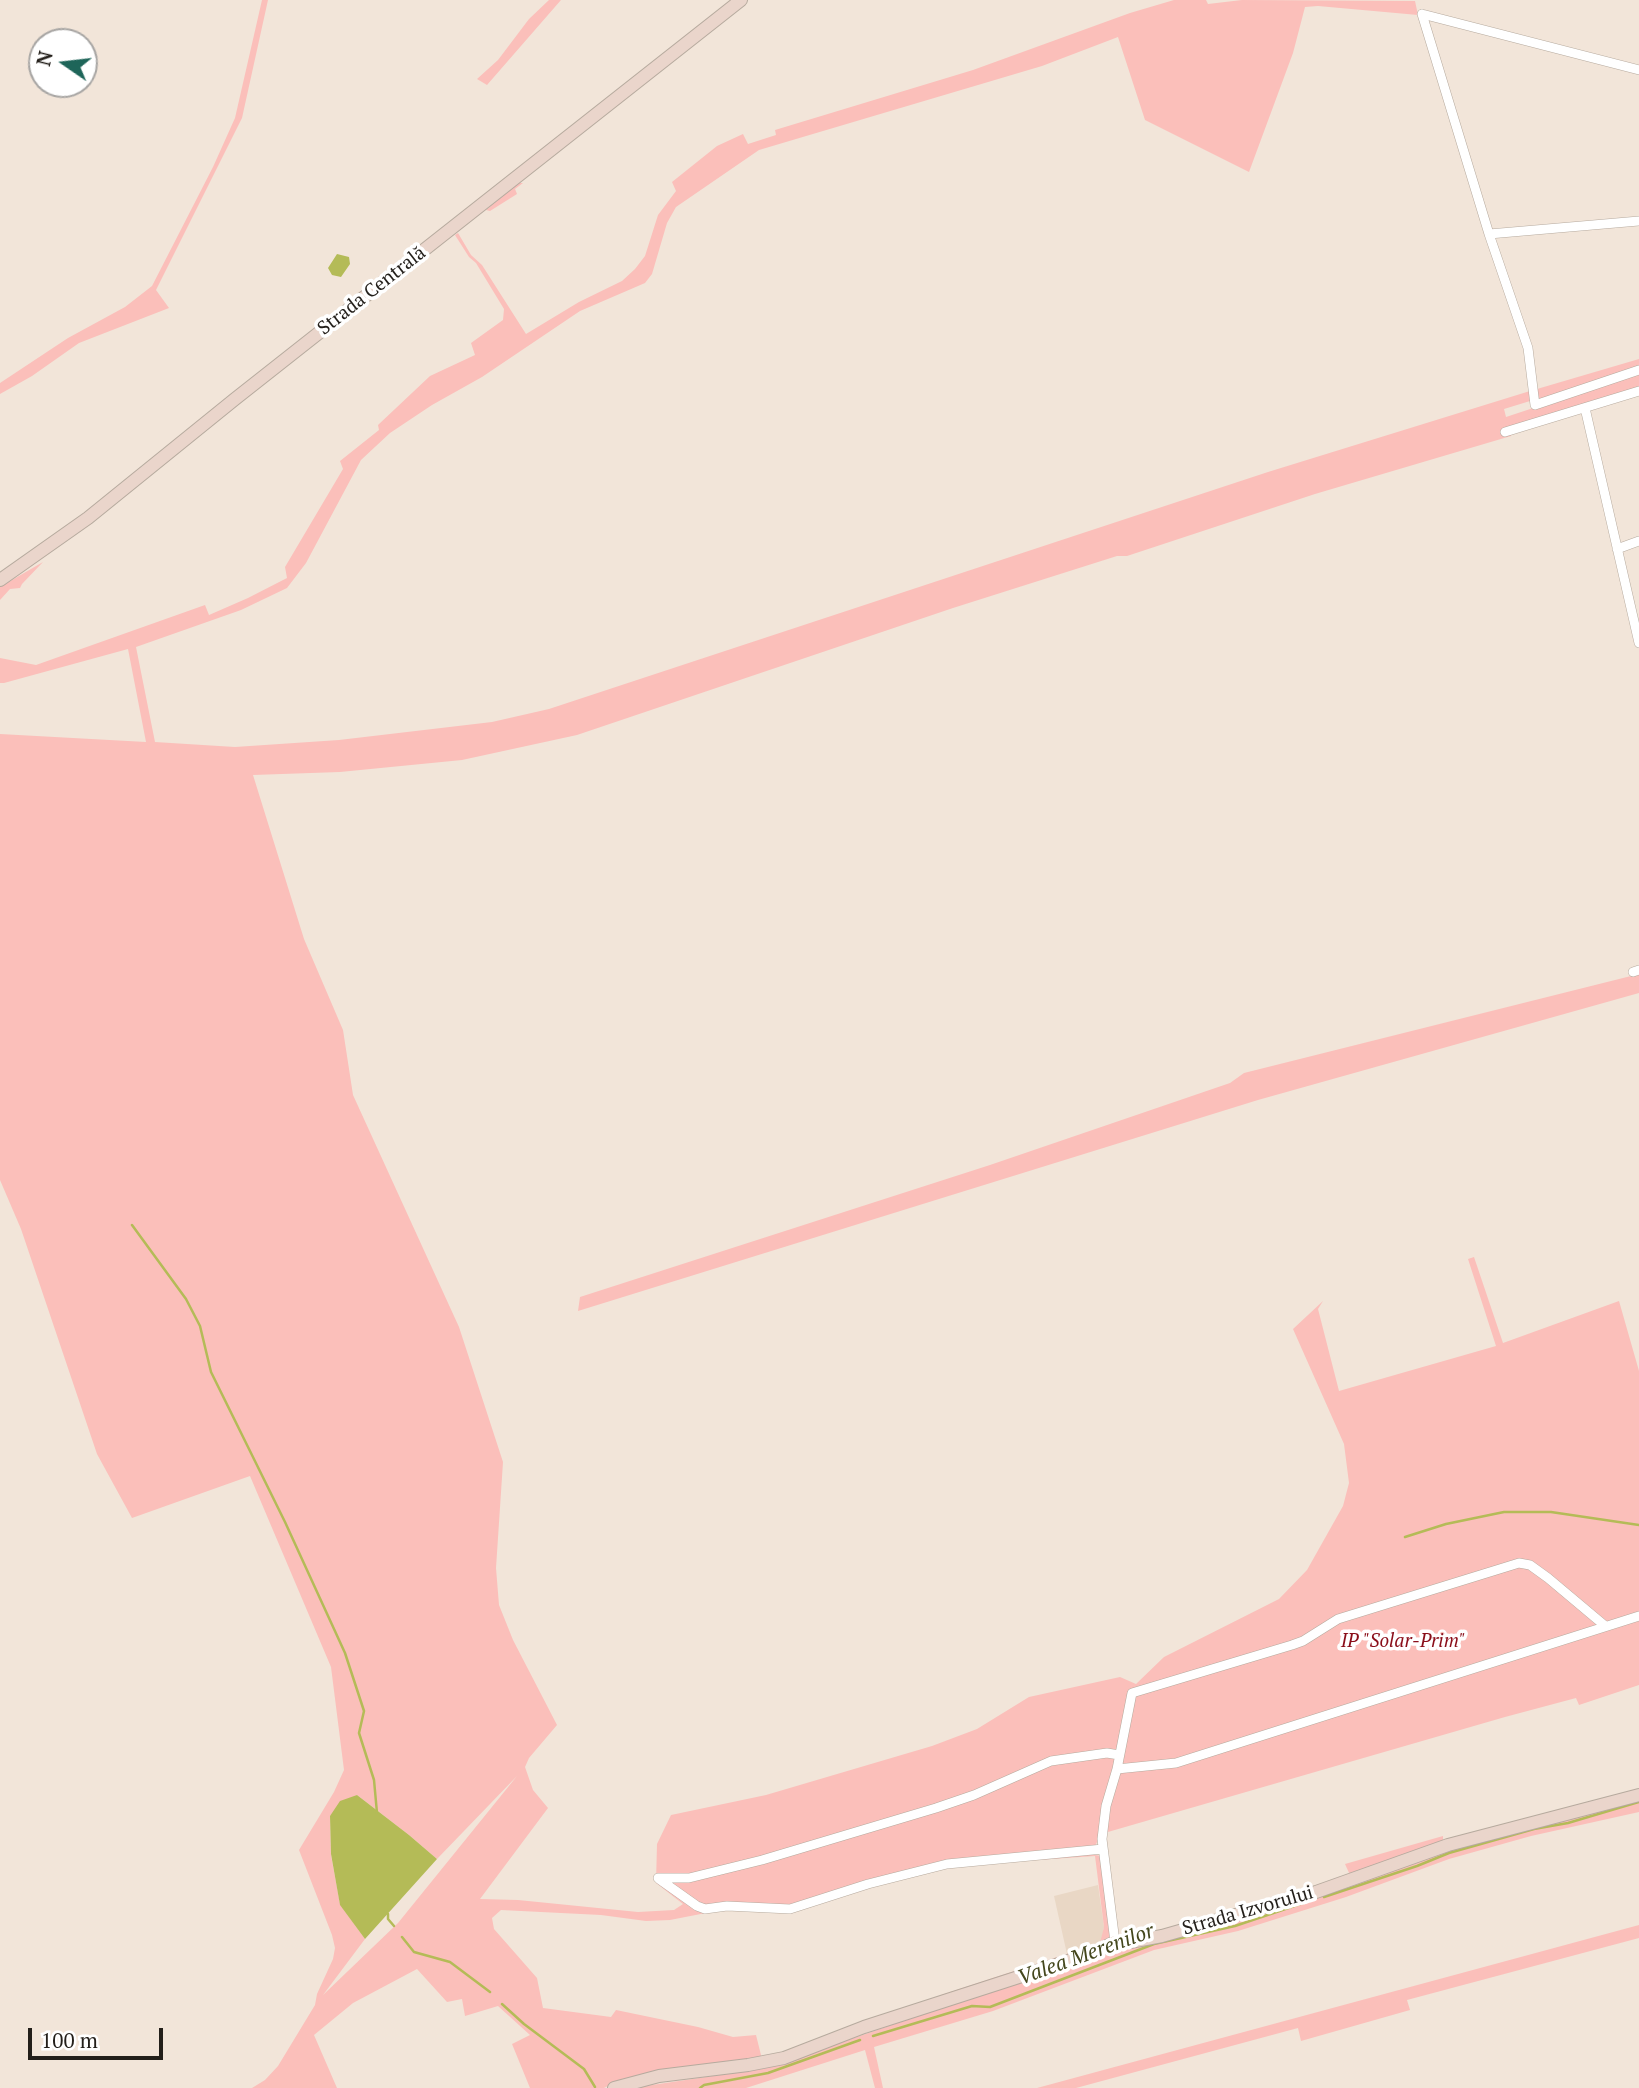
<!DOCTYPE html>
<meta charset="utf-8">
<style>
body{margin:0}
#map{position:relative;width:1639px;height:2088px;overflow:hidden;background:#f2e5d9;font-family:"PT Serif",serif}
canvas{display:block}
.north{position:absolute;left:28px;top:28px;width:70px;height:70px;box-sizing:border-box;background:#fff;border:2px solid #a7a5a3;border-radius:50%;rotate:284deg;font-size:19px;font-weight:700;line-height:28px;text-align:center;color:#231f1a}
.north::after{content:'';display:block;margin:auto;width:24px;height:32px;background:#1e6559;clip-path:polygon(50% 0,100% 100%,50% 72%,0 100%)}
.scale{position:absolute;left:28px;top:2028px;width:135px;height:32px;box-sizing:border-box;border:4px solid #231f1a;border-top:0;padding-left:9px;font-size:21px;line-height:24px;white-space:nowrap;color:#231f1a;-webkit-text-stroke:5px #fff;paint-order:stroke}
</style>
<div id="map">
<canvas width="1639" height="2088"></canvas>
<div class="north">N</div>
<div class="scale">100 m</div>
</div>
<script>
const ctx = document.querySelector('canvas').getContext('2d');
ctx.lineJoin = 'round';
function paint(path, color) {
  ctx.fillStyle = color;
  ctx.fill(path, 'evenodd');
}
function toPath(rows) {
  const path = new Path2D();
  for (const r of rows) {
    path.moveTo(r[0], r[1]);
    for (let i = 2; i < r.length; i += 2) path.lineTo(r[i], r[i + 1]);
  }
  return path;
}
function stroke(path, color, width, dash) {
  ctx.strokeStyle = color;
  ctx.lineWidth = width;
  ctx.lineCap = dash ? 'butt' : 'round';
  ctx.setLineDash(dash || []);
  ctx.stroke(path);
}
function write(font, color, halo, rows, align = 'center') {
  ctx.font = font + ' "PT Serif",serif';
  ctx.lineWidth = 7;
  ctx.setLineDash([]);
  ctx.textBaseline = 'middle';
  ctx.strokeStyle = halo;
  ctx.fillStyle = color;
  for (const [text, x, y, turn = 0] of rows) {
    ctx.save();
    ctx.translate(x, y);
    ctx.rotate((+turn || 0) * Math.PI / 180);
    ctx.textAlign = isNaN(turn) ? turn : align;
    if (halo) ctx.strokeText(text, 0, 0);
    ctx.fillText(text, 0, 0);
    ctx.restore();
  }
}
paint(toPath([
 [1098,1885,1104,1927,1101,1943,1067,1954,1054,1896]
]), '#e9d7c5');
paint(toPath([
 [262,0,268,0,242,118,156,290,169,308,79,343,32,376,0,394,0,383,68,338,125,307,152,286,213,167,235,118],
 [549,0,561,0,487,85,477,79,498,60,529,19],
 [1174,0,1206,0,1208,4,1242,0,1415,1,1418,15,1318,6,1305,7,1293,53,1249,172,1145,120,1118,37,1042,66,759,150,676,207,667,223,652,274,645,283,580,311,482,377,432,405,390,433,361,460,306,563,287,588,241,610,136,647,155,742,235,747,339,740,492,722,549,709,1268,472,1530,391,1530,401,1504,409,1506,417,1639,373,1639,387,1509,428,1511,436,1315,494,1127,556,1117,556,953,608,577,735,462,760,340,772,253,775,304,939,343,1030,353,1095,459,1327,503,1462,496,1568,499,1605,513,1640,557,1725,529,1758,525,1767,533,1790,548,1808,480,1899,518,1900,638,1912,674,1910,683,1904,656,1883,657,1844,671,1815,766,1795,932,1746,977,1729,1029,1697,1120,1677,1136,1684,1164,1657,1279,1599,1307,1570,1343,1506,1349,1483,1344,1444,1293,1329,1323,1301,1318,1309,1339,1391,1496,1346,1468,1259,1474,1257,1503,1343,1619,1301,1639,1371,1639,1685,1579,1705,1576,1698,1505,1717,1101,1834,1095,1846,1095,1855,1101,1856,1111,1932,1109,1939,1103,1946,947,1997,941,1995,1100,1943,1104,1927,1095,1856,950,1866,880,1884,801,1910,716,1911,670,1920,646,1921,601,1915,501,1910,492,1918,494,1929,537,1978,543,2008,611,2017,616,2010,698,2027,733,2037,756,2035,762,2059,616,2082,604,2088,530,2088,512,2044,530,2035,498,2006,465,2016,462,1999,447,2002,417,1969,353,2003,314,2035,337,2088,252,2088,265,2080,278,2066,315,2005,317,1994,333,1959,335,1948,332,1935,299,1850,334,1792,344,1770,331,1667,250,1476,132,1518,97,1454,21,1229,0,1180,0,734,146,742,128,649,4,683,0,683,0,658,36,665,205,605,209,615,248,598,287,578,285,567,343,469,340,461,379,430,378,425,430,376,475,355,471,343,503,320,504,309,476,263,469,257,455,235,458,233,471,255,482,265,526,334,579,302,622,281,635,269,645,256,658,215,676,191,672,182,717,146,743,134,748,144,776,135,775,130,973,70,1130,13],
 [517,1776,398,1923,323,1995,365,1939,340,1904,331,1855,330,1816,357,1795,409,1835,437,1859],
 [518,183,523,183,515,189,517,194,490,211,486,210],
 [1639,359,1639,367,1537,401,1537,389],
 [43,562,22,584,20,588,10,589,0,600,0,587],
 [1639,974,1639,993,1258,1100,578,1311,580,1297,990,1165,1230,1083,1244,1073],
 [1639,1798,1639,1812,1531,1836,1449,1859,1346,1897,1238,1931,1154,1950,993,2011,874,2047,883,2088,875,2088,865,2050,746,2088,632,2088,766,2068,971,1998,1112,1953,1186,1935,1422,1858],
 [1443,1836,1443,1843,1350,1875,1345,1864],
 [1639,1925,1639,1938,1407,2000,1410,2010,1301,2041,1298,2028,1076,2088,1037,2088]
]), '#fbbfba');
paint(toPath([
 [337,254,349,257,350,264,341,277,332,275,328,268],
 [357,1795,409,1835,437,1859,365,1939,340,1905,331,1854,330,1816,340,1801]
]), '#b4bb57');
stroke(toPath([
 [132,1225,186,1299,200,1326,211,1372,285,1522,345,1653,364,1711,359,1733,374,1780,377,1813],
 [1405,1537,1446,1524,1504,1512,1551,1512,1639,1525],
 [1324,1897,1417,1866,1449,1853,1534,1829,1568,1823,1639,1802],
 [388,1914,388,1919,394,1926],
 [402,1937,414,1952,450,1962,490,1992],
 [502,2004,524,2024,584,2069,595,2087],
 [873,2036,972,2006,990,2007,1154,1944,1235,1926,1309,1901],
 [700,2088,704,2085,768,2073,860,2040]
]), '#b4bb57', 2.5);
const street = toPath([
 [1422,14,1489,234,1528,348,1535,405,1639,370],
 [1422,14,1639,70],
 [1489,234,1639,221],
 [1585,408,1639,643],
 [1505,432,1639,391],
 [1617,549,1639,541],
 [1633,972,1639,970],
 [1117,1769,1176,1763,1639,1616],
 [658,1878,689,1878,762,1860,936,1808,974,1795,1051,1761,1107,1753,1119,1755],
 [659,1879,697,1906,705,1909,727,1906,790,1909,868,1884,947,1864,1103,1849],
 [1115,1942,1102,1839,1106,1806,1117,1769,1132,1693,1292,1645,1303,1641,1338,1619,1519,1563,1530,1565,1548,1578,1604,1625]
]);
const secondary = toPath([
 [0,580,88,518,235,399,741,0],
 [614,2088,659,2076,748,2065,784,2058,864,2027,1093,1953,1115,1942,1130,1942,1162,1936,1316,1892,1448,1845,1639,1795]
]);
stroke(street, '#b6aa9e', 10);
stroke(secondary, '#b6aa9e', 14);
stroke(street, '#fff', 9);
stroke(secondary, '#ead5cb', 12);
write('19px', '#231f1a', '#fff', [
 ["Strada Centrală",372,291,-38],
 ["Strada Izvorului",1248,1911,-16]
]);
write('italic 19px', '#8a0e1a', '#fff', [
 ["IP \"Solar-Prim\"",1403,1642]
]);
write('italic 21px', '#44471d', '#fff', [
 ["Valea Merenilor",1086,1955,-20]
]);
</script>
